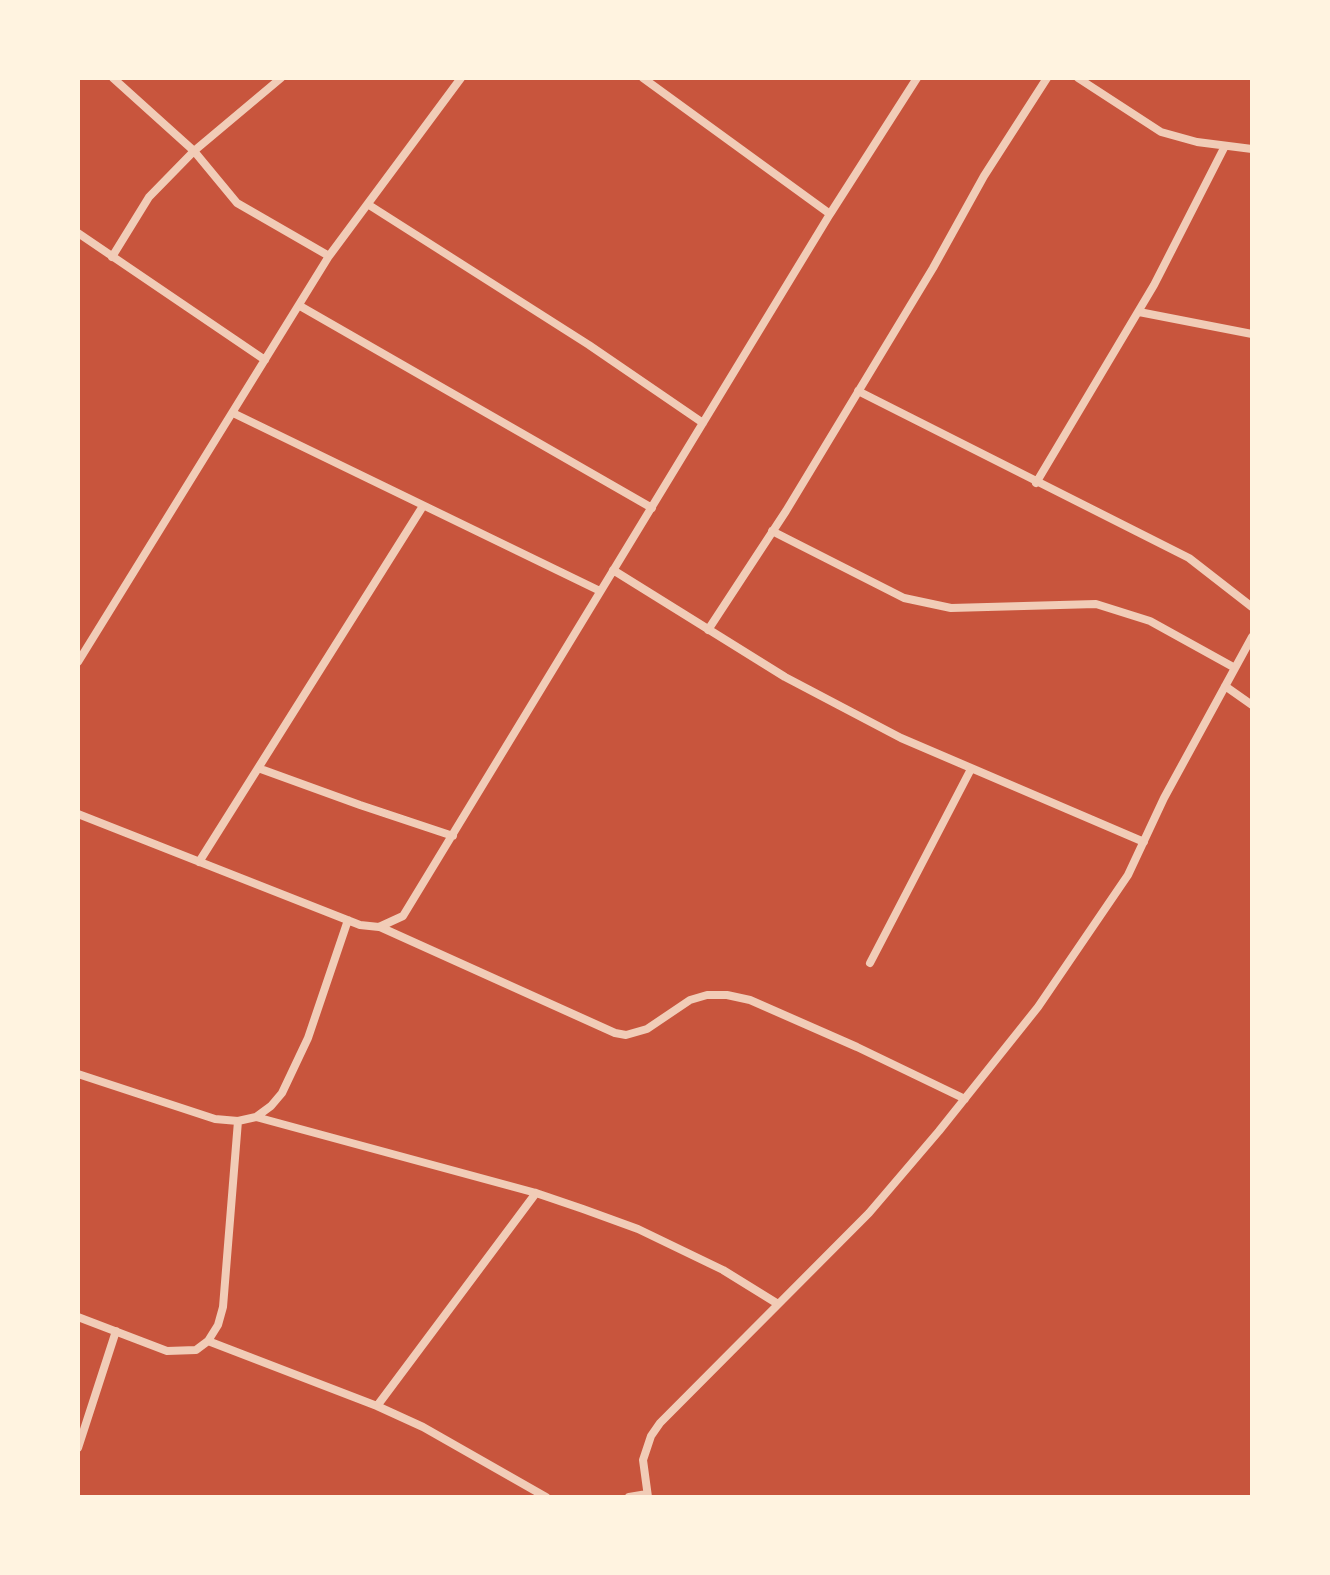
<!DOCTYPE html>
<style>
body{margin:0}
#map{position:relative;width:1330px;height:1575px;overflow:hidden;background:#c8553d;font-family:"Space Grotesk",sans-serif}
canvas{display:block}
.frame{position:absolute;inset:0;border:80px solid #fff3e0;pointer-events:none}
</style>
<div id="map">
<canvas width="1330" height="1575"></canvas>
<div class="frame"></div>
</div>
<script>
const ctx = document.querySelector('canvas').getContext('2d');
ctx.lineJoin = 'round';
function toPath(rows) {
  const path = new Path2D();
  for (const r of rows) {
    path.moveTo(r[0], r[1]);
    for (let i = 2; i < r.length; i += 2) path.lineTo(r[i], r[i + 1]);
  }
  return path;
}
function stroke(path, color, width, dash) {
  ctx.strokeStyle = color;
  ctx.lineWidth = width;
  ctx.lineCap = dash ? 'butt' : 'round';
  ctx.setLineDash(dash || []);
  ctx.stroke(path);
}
stroke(toPath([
 [113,78,194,151,237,203,329,256],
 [643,78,830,214],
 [1078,78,1161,132,1197,142,1252,149],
 [369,205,589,345,703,423],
 [78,233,265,360],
 [112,257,149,197,194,151,281,78],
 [300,306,652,508],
 [1139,312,1252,334],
 [858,391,1189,558,1252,607],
 [233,413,600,591],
 [1036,483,1154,285,1225,146],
 [772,531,904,598,951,608,1096,604,1150,621,1235,668],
 [613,570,785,677,901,738,1144,842],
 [708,630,786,511,933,268,984,176,1047,78],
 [78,662,329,256,461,78],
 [1225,686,1252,705],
 [258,768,360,805,453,836],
 [78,814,360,925,379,927,403,916,830,214,917,78],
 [199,862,423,506],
 [380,927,615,1033,626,1035,647,1029,690,1000,707,995,727,995,750,1000,857,1047,965,1099],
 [870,963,971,769],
 [78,1074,215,1119,238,1121,256,1117,271,1106,282,1093,308,1038,348,920],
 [256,1117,536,1193,583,1209,638,1229,723,1270,778,1304],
 [78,1317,167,1351,196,1350,208,1341,218,1325,223,1307,238,1121],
 [208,1341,377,1406,423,1427,546,1497],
 [377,1406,536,1193],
 [78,1448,116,1331],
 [629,1497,647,1494],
 [648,1497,643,1460,651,1436,660,1423,869,1213,939,1131,1038,1007,1128,875,1164,798,1252,637]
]), '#f1ccb7', 8);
</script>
